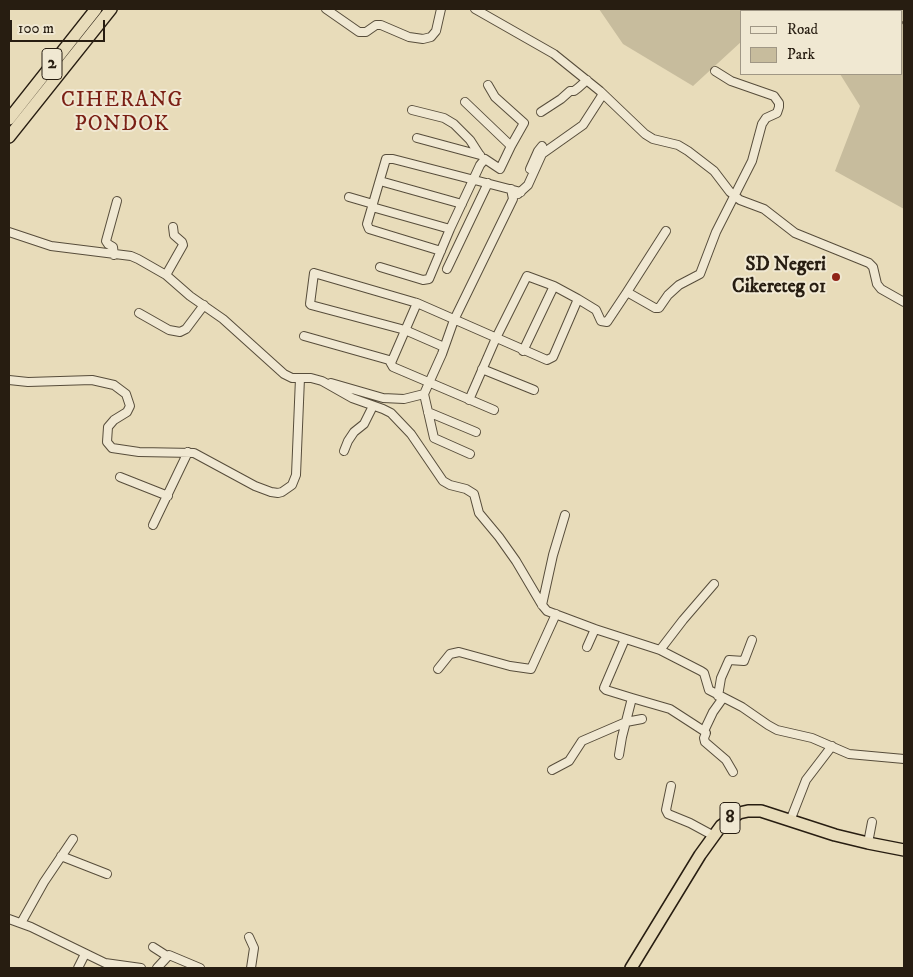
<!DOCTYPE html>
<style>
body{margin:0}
#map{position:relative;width:913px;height:977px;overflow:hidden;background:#e8dcba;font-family:"IM FELL DW Pica",serif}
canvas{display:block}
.frame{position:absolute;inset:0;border:10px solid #271d11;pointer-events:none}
.legend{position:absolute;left:740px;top:10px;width:162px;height:65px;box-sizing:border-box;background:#f0e8d2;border:1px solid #a09785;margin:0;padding:6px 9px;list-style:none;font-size:15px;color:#271d11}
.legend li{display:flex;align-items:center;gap:10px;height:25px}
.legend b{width:25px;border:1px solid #a09785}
.scale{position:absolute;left:10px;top:20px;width:95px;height:22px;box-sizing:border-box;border:2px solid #271d11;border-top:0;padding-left:6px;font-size:15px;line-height:18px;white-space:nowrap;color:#271d11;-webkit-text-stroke:4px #f0e8d2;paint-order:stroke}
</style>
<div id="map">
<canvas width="913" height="977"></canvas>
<div class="frame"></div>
<ul class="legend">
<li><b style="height:6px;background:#f0e8d2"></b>Road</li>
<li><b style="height:14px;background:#c7bc9d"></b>Park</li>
</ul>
<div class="scale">100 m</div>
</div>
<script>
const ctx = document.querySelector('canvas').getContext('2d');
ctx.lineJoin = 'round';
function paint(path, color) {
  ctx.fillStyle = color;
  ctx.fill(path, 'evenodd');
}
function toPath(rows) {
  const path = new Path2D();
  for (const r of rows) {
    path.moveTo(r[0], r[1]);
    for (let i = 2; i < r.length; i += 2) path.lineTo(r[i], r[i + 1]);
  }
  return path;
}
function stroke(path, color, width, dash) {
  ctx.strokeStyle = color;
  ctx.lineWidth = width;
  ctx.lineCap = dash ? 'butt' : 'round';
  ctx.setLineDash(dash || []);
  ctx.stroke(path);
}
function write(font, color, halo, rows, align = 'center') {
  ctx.font = font + ' "IM FELL DW Pica",serif';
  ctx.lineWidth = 4;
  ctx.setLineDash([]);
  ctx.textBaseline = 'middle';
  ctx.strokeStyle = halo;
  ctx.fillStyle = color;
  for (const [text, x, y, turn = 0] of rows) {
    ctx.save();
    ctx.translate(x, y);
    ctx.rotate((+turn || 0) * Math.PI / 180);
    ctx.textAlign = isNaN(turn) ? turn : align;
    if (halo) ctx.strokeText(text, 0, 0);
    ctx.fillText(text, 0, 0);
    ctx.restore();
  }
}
paint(toPath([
 [599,9,904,9,904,209,835,171,860,106,840,74,902,74,902,11,742,11,742,41,693,86,623,44]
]), '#c7bc9d');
stroke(toPath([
 [881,9,885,11],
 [902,22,904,24]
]), '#736954', 2);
const minor = toPath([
 [326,9,359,32,366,32,376,25,381,25,409,37,423,39,431,37,436,31,441,9],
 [475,9,554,54,600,91,645,134,653,139,678,145,688,151,714,171,730,192,740,200,764,209,795,233,869,263,873,267,877,284,881,289,904,302],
 [465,102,511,146],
 [412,110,444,118,454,124,470,140,479,154],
 [541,112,561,99,570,91,574,91,578,88,587,80],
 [417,138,480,155],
 [530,169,538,151,542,146],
 [380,181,462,204],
 [518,194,528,185,542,154,583,125,603,94],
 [349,197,373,204],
 [372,207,450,229],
 [9,232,51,246,131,256,138,259,166,275,190,296,223,319,284,374,292,378,311,378,322,381,352,398,383,409,391,413,411,434,443,481,450,485,466,489,474,494,479,513,499,537,516,561,542,605,547,611,595,629,660,650,701,671,704,673,709,690,742,707,768,725,777,730,812,738,849,754,904,759],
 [441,251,369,229,367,224,386,159,393,159,521,192],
 [114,255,113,247,108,244,106,241,117,201],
 [380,267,423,280,429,279,450,229,480,165,485,159,500,169,511,146,524,123,495,97,488,85],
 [447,269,488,183],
 [166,275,183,245,182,242,174,235,173,227],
 [627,292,666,231],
 [139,313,169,330,180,332,186,329,204,305],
 [304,336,389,360,393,367,494,410],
 [444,347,405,330,311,305,310,304,314,273,417,303,547,360,553,357,578,299],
 [523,351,554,286],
 [391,363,417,303],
 [482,369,534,390],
 [9,380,28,382,92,380,114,385,126,394,130,406,127,412,114,420,108,427,107,442,112,448,139,452,194,453,255,486,271,492,278,493,282,492,292,485,296,475,300,378],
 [331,383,383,398,404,399,424,394,442,354,454,320,513,199,511,189],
 [424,394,434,438,470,454],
 [469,400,496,338,527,276,554,286,578,299,596,310,601,321,607,322,627,292,655,308,659,308,668,295,679,285,700,274,716,232,752,161,762,124,766,118,777,113,779,107,779,103,774,96,731,81,715,71],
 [428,412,476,432],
 [344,451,348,441,354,432,364,424,373,406],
 [120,477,168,496],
 [153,525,188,452],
 [542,605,553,555,565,515],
 [625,639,604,688,606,690,632,698,670,709,704,731,706,733,704,738,705,742,726,760,733,772],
 [587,647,595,629],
 [660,650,683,620,714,584],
 [438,669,450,654,459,652,510,666,531,669,556,614],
 [718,696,721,678,729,660,744,661,752,640],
 [704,731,713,712,723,698],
 [619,755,622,737,632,698],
 [552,770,569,761,582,741,626,722,642,719],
 [671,786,666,810,668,814,690,823,714,836],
 [790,821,806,780,832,746],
 [868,843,872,822],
 [61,856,107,874],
 [9,919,31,927,105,963,141,968],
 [21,923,44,882,73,839],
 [249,937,254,948,251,968],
 [153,947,167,956],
 [78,968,85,954],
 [157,968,169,955,200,968]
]);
const highway = toPath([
 [9,119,96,9],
 [9,137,111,9],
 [631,968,700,855,721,826,739,813,748,811,761,811,835,835,868,843,904,850]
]);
stroke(minor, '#574d3b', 10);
stroke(highway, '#271d11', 14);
stroke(minor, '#f0e8d2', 8);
stroke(highway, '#e8dcba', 11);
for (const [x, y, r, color] of [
 [836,277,5,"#8f2418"]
]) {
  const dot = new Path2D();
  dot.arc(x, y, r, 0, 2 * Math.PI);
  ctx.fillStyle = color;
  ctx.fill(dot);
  stroke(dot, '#f0e8d2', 2);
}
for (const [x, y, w] of [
 [52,64,20],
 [730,818,20]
]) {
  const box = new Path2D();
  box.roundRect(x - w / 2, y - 15.5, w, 31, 4);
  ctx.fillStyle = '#f0e8d2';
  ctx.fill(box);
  stroke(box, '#271d11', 1);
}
write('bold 18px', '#271d11', null, [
 ["2",52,64],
 ["8",730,818]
]);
write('bold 19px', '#271d11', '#f0e8d2', [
 ["SD Negeri",826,266],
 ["Cikereteg 01",826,288]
], 'right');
ctx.letterSpacing = '1px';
write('21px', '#7a1f14', '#f0e8d2', [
 ["CIHERANG",122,102],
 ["PONDOK",122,126]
]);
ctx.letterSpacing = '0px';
</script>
